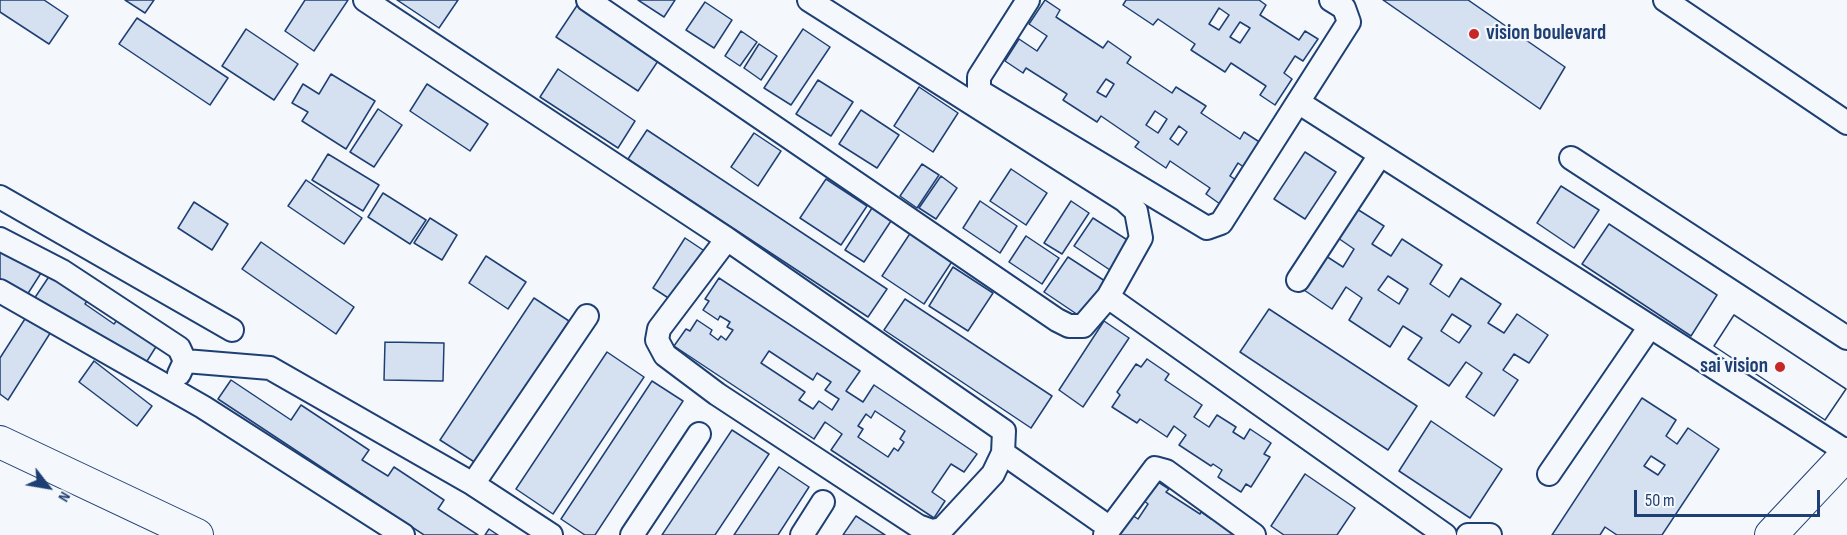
<!DOCTYPE html>
<style>
body{margin:0}
#map{position:relative;width:1847px;height:535px;overflow:hidden;background:#f4f7fb;font-family:"Sofia Sans Condensed",sans-serif}
canvas{display:block}
.north{position:absolute;left:18px;top:457px;width:60px;height:60px;-webkit-text-stroke:4px #f4f7fb;paint-order:stroke;rotate:121deg;font-size:16px;font-weight:700;line-height:24px;text-align:center;color:#1d3f73}
.north::after{content:'';display:block;margin:auto;width:21px;height:27px;background:#1d3f73;clip-path:polygon(50% 0,100% 100%,50% 72%,0 100%)}
.scale{position:absolute;left:1634px;top:490px;width:186px;height:27px;box-sizing:border-box;border:3px solid #1d3f73;border-top:0;padding-left:8px;font-size:18px;line-height:21px;white-space:nowrap;color:#1d3f73;-webkit-text-stroke:4px #f4f7fb;paint-order:stroke}
</style>
<div id="map">
<canvas width="1847" height="535"></canvas>
<div class="north">N</div>
<div class="scale">50 m</div>
</div>
<script>
const ctx = document.querySelector('canvas').getContext('2d');
ctx.lineJoin = 'round';
function paint(path, color) {
  ctx.fillStyle = color;
  ctx.fill(path, 'evenodd');
}
function toPath(rows) {
  const path = new Path2D();
  for (const r of rows) {
    path.moveTo(r[0], r[1]);
    for (let i = 2; i < r.length; i += 2) path.lineTo(r[i], r[i + 1]);
  }
  return path;
}
function stroke(path, color, width, dash) {
  ctx.strokeStyle = color;
  ctx.lineWidth = width;
  ctx.lineCap = dash ? 'butt' : 'round';
  ctx.setLineDash(dash || []);
  ctx.stroke(path);
}
function write(font, color, halo, rows, align = 'center') {
  ctx.font = font + ' "Sofia Sans Condensed",sans-serif';
  ctx.lineWidth = 4.5;
  ctx.setLineDash([]);
  ctx.textBaseline = 'middle';
  ctx.strokeStyle = halo;
  ctx.fillStyle = color;
  for (const [text, x, y, turn = 0] of rows) {
    ctx.save();
    ctx.translate(x, y);
    ctx.rotate((+turn || 0) * Math.PI / 180);
    ctx.textAlign = isNaN(turn) ? turn : align;
    if (halo) ctx.strokeText(text, 0, 0);
    ctx.fillText(text, 0, 0);
    ctx.restore();
  }
}
const building = toPath([
 [0,0,44,0,68,16,49,44,0,12,0,0],
 [125,0,154,0,145,13,125,0],
 [305,0,348,0,314,51,285,31,305,0],
 [397,0,458,0,439,28,397,0],
 [638,0,675,0,664,17,638,0],
 [1045,0,1060,10,1056,17,1103,48,1108,41,1131,57,1127,63,1172,93,1176,87,1206,106,1201,113,1240,139,1244,132,1261,143,1245,168,1238,163,1230,176,1236,180,1220,204,1206,194,1210,188,1170,161,1166,168,1135,147,1139,142,1101,116,1097,122,1063,100,1067,94,1026,68,1023,73,1005,61,1019,39,1037,51,1047,36,1029,24,1045,0],
 [1106,79,1114,84,1106,97,1097,92,1106,79],
 [1155,111,1167,119,1158,133,1146,125,1155,111],
 [1179,126,1187,132,1178,145,1170,139,1179,126],
 [1126,0,1259,0,1266,5,1260,15,1299,40,1305,31,1318,39,1303,61,1295,56,1284,73,1292,79,1275,105,1260,95,1266,86,1231,63,1225,72,1191,50,1195,44,1158,19,1153,25,1123,5,1126,0],
 [1219,8,1229,15,1219,30,1209,24,1219,8],
 [1240,22,1250,28,1240,43,1230,37,1240,22],
 [1383,0,1468,0,1565,67,1540,109,1383,0],
 [580,1,662,55,638,91,556,37,580,1],
 [705,2,732,20,714,48,686,30,705,2],
 [137,18,228,78,210,105,119,44,137,18],
 [246,29,298,64,274,100,222,66,246,29],
 [803,29,830,47,791,105,764,88,803,29],
 [741,31,757,42,740,66,725,56,741,31],
 [759,44,777,56,761,80,744,68,759,44],
 [558,69,635,121,618,148,540,97,558,69],
 [331,74,375,101,346,149,302,121,308,112,292,103,303,84,319,94,331,74],
 [818,80,853,102,831,136,796,114,818,80],
 [427,84,488,124,470,151,410,111,427,84],
 [919,87,958,113,933,152,894,126,919,87],
 [378,109,402,125,374,167,350,152,378,109],
 [861,110,899,135,877,168,839,144,861,110],
 [647,130,887,289,868,317,628,159,647,130],
 [754,133,781,151,758,186,731,167,754,133],
 [1305,152,1336,172,1305,219,1274,199,1305,152],
 [328,154,379,185,363,211,312,180,328,154],
 [922,164,939,175,917,208,900,196,922,164],
 [1011,169,1047,193,1026,225,990,201,1011,169],
 [941,176,957,188,936,219,919,208,941,176],
 [826,179,867,206,841,245,800,218,826,179],
 [306,180,362,218,344,244,288,206,306,180],
 [1561,186,1599,210,1574,248,1537,223,1561,186],
 [383,193,426,220,410,244,368,217,383,193],
 [980,201,1017,226,1000,253,963,228,980,201],
 [1071,201,1089,213,1062,254,1044,243,1071,201],
 [194,202,228,224,212,250,178,228,194,202],
 [872,208,891,221,864,262,845,250,872,208],
 [1357,209,1384,226,1372,244,1391,256,1402,239,1442,265,1430,284,1449,297,1461,278,1501,304,1488,323,1504,333,1517,314,1548,335,1529,363,1514,354,1503,370,1518,380,1494,416,1466,397,1482,373,1466,362,1449,386,1408,359,1422,338,1403,326,1390,347,1349,320,1362,298,1346,287,1332,309,1304,290,1326,256,1343,267,1354,249,1338,238,1357,209],
 [1388,276,1408,289,1399,304,1378,290,1388,276],
 [1452,314,1471,326,1459,343,1441,331,1452,314],
 [430,218,457,235,442,260,414,243,430,218],
 [1093,218,1129,241,1110,270,1074,246,1093,218],
 [1609,224,1717,295,1691,336,1582,264,1609,224],
 [911,232,953,260,924,304,882,276,911,232],
 [1026,236,1059,258,1042,284,1009,262,1026,236],
 [685,238,706,252,673,301,653,288,685,238],
 [261,242,354,307,336,334,242,269,261,242],
 [0,248,41,273,27,295,0,288,0,248],
 [486,256,526,282,508,309,469,283,486,256],
 [1068,257,1108,283,1084,319,1044,292,1068,257],
 [953,267,993,293,968,331,929,306,953,267],
 [52,272,90,296,85,304,114,324,120,316,159,342,142,369,34,299,52,272],
 [719,278,860,371,846,391,863,402,874,385,977,454,964,472,951,464,932,492,945,501,934,518,831,450,842,434,825,422,814,439,674,346,686,329,690,331,697,320,712,330,710,334,718,340,721,336,726,340,733,330,727,327,730,322,720,316,718,320,703,310,709,301,705,299,719,278],
 [769,351,813,380,817,373,831,382,825,390,839,399,832,410,819,401,813,409,799,400,805,392,761,363,769,351],
 [875,411,905,431,900,439,904,442,898,451,894,448,888,457,858,437,863,429,858,426,866,414,871,418,875,411],
 [534,298,569,321,476,463,440,440,534,298],
 [905,299,1052,396,1031,428,884,330,905,299],
 [1269,309,1417,406,1388,450,1240,352,1269,309],
 [30,311,54,327,8,400,0,394,0,358,30,311],
 [1734,315,1846,389,1825,420,1714,346,1734,315],
 [1734,315,1846,389,1825,420,1714,346,1734,315],
 [1104,321,1129,338,1083,407,1059,390,1104,321],
 [385,342,444,343,443,381,384,380,385,342],
 [607,352,644,377,553,514,516,489,607,352],
 [1147,359,1169,374,1165,380,1202,405,1194,417,1209,427,1217,415,1236,427,1233,432,1244,439,1250,429,1271,443,1264,454,1270,457,1251,487,1246,484,1241,492,1218,477,1222,470,1213,464,1211,466,1179,445,1186,435,1174,426,1167,437,1140,419,1137,423,1112,407,1120,395,1117,392,1136,364,1141,367,1147,359],
 [94,361,152,406,137,426,79,382,94,361],
 [231,380,291,420,301,405,369,450,362,460,388,476,394,467,444,500,438,509,478,535,424,535,218,399,231,380],
 [652,381,683,401,595,535,585,535,561,519,652,381],
 [1642,398,1676,420,1666,436,1677,444,1688,428,1719,449,1662,535,1617,535,1605,527,1600,535,1552,535,1642,398],
 [1651,456,1665,465,1658,475,1644,466,1651,456],
 [1431,421,1502,469,1470,518,1399,471,1431,421],
 [732,430,769,454,715,535,662,535,732,430],
 [779,467,809,487,778,535,734,535,779,467],
 [1305,474,1355,508,1337,535,1284,535,1271,526,1305,474],
 [1155,480,1169,489,1166,492,1200,514,1201,512,1211,519,1213,516,1242,535,1119,535,1132,515,1138,519,1148,504,1142,499,1155,480],
 [856,516,885,535,843,535,856,516],
 [489,529,498,535,485,535,489,529]
]);
paint(building, '#d5e0f0');
stroke(building, '#1d3f73', 1.5);
const street = toPath([
 [365,0,727,239,1004,431,1003,453,993,474,942,529,932,531,918,526,717,394,665,355,657,340,659,329,727,239],
 [588,0,1057,320,1069,326,1083,326,1108,297,1141,238,1136,211,1124,200,809,0],
 [1028,0,979,77,979,91,1207,228,1221,223,1349,22,1344,8,1331,0],
 [1665,0,1847,123],
 [1298,102,1847,452],
 [1571,158,1847,338],
 [0,197,232,330],
 [0,239,62,271,179,348,185,361,179,374],
 [1298,280,1380,155],
 [0,291,203,407,403,535],
 [1108,297,1445,535],
 [185,361,270,368,473,484,551,535],
 [1003,453,1110,528,1105,535],
 [1549,474,1649,328],
 [473,484,587,316],
 [1110,528,1155,468,1166,471,1254,535],
 [632,535,699,434],
 [802,535,823,502],
 [1468,535,1490,535]
]);
const secondary = toPath([
 [0,442,197,535],
 [1771,535,1847,454]
]);
stroke(street, '#1d3f73', 26);
stroke(secondary, '#1d3f73', 34);
stroke(street, '#f4f7fb', 22);
stroke(secondary, '#f4f7fb', 32);
for (const [x, y, r, color] of [
 [1474,34,6,"#c62828"],
 [1780,367,6,"#c62828"]
]) {
  const dot = new Path2D();
  dot.arc(x, y, r, 0, 2 * Math.PI);
  ctx.fillStyle = color;
  ctx.fill(dot);
  stroke(dot, '#f4f7fb', 2);
}
write('bold 21px', '#1d3f73', '#f4f7fb', [
 ["vision boulevard",1486,34],
 ["sai vision",1768,367,"right"]
], 'left');
</script>
